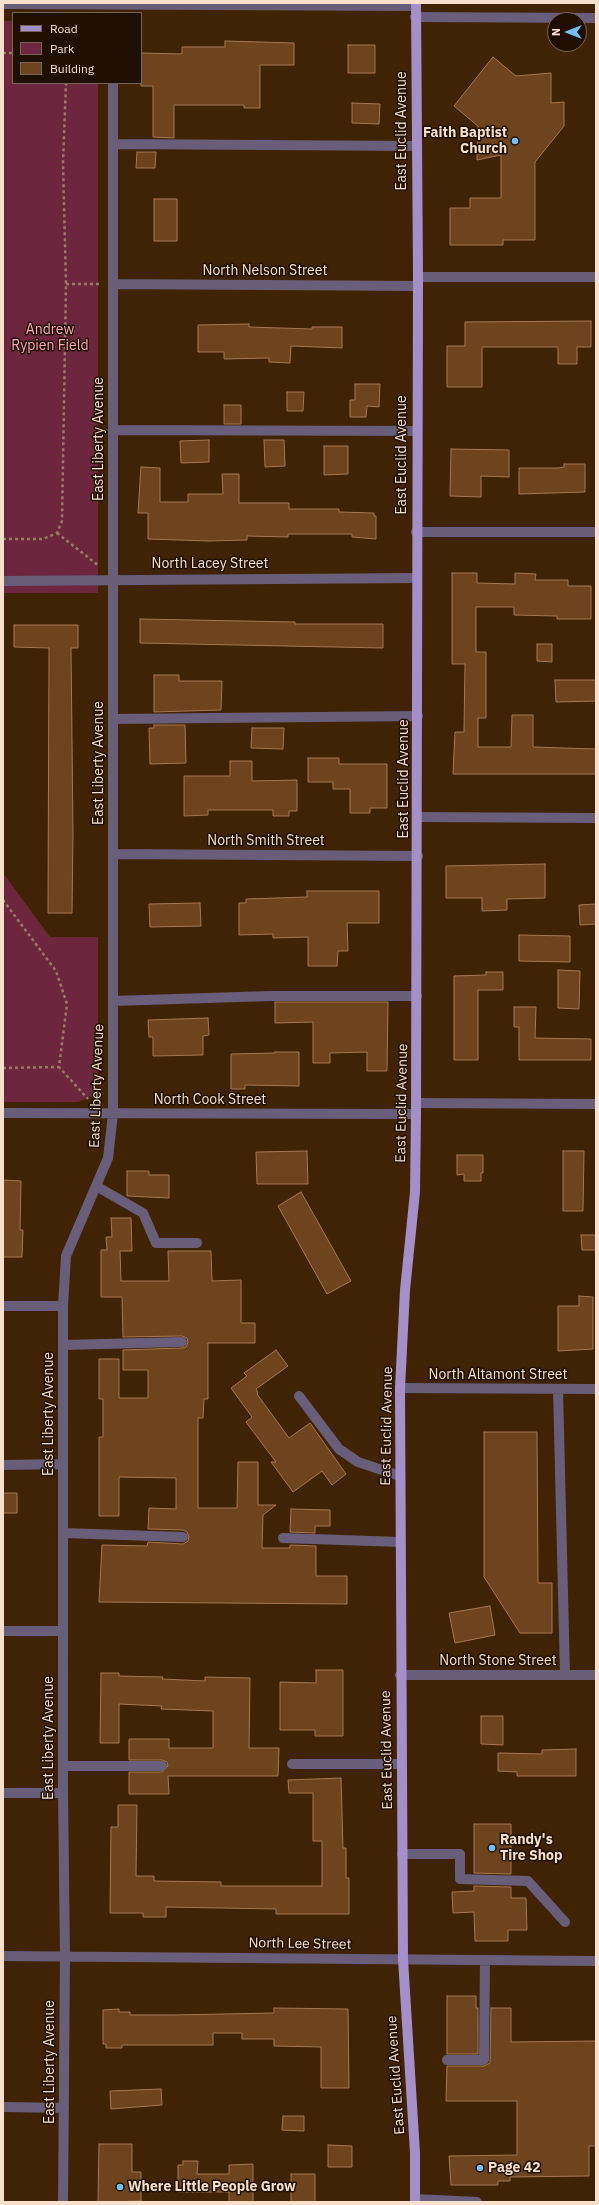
<!DOCTYPE html>
<style>
body{margin:0}
#map{position:relative;width:599px;height:2205px;overflow:hidden;background:#402204;font-family:"IBM Plex Sans",sans-serif}
canvas{display:block}
.frame{position:absolute;inset:0;border:4px solid #f9e0cc;pointer-events:none}
.legend{position:absolute;left:12px;top:12px;width:130px;height:72px;box-sizing:border-box;background:#1f0f02;border:1px solid #766353;margin:0;padding:5px 7px;list-style:none;font-size:12px;color:#f9e0cc}
.legend li{display:flex;align-items:center;gap:8px;height:20px}
.legend b{width:20px;border:1px solid #766353}
.north{position:absolute;left:547px;top:12px;width:40px;height:40px;box-sizing:border-box;background:#1f0f02;border:1px solid #766353;border-radius:50%;rotate:270deg;font-size:11px;font-weight:700;line-height:16px;text-align:center;color:#f9e0cc}
.north::after{content:'';display:block;margin:auto;width:14px;height:18px;background:#74c0f6;clip-path:polygon(50% 0,100% 100%,50% 72%,0 100%)}
</style>
<div id="map">
<canvas width="599" height="2205"></canvas>
<div class="frame"></div>
<ul class="legend">
<li><b style="height:5px;background:#a48fc9"></b>Road</li>
<li><b style="height:11px;background:#6c273f"></b>Park</li>
<li><b style="height:11px;background:#6d441e"></b>Building</li>
</ul>
<div class="north">N</div>
</div>
<script>
const ctx = document.querySelector('canvas').getContext('2d');
ctx.lineJoin = 'round';
function paint(path, color) {
  ctx.fillStyle = color;
  ctx.fill(path, 'evenodd');
}
function toPath(rows) {
  const path = new Path2D();
  for (const r of rows) {
    path.moveTo(r[0], r[1]);
    for (let i = 2; i < r.length; i += 2) path.lineTo(r[i], r[i + 1]);
  }
  return path;
}
function stroke(path, color, width, dash) {
  ctx.strokeStyle = color;
  ctx.lineWidth = width;
  ctx.lineCap = dash ? 'butt' : 'round';
  ctx.setLineDash(dash || []);
  ctx.stroke(path);
}
function write(font, color, halo, rows, align = 'center') {
  ctx.font = font + ' "IBM Plex Sans",sans-serif';
  ctx.lineWidth = 3;
  ctx.setLineDash([]);
  ctx.textBaseline = 'middle';
  ctx.strokeStyle = halo;
  ctx.fillStyle = color;
  for (const [text, x, y, turn = 0] of rows) {
    ctx.save();
    ctx.translate(x, y);
    ctx.rotate((+turn || 0) * Math.PI / 180);
    ctx.textAlign = isNaN(turn) ? turn : align;
    if (halo) ctx.strokeText(text, 0, 0);
    ctx.fillText(text, 0, 0);
    ctx.restore();
  }
}
paint(toPath([
 [3,21,13,21,13,83,98,83,98,593,3,593],
 [3,873,50,937,98,937,98,1084,92,1096,78,1102,3,1102]
]), '#6c273f');
const building = toPath([
 [225,41,294,43,294,65,260,65,260,108,244,108,244,105,174,105,174,138,153,137,153,86,141,86,141,53,182,54,182,47,225,47,225,41],
 [348,45,375,45,375,73,348,73,348,45],
 [493,57,516,76,551,73,551,103,564,102,564,126,535,162,535,240,503,240,503,245,450,245,450,208,470,208,470,198,501,198,501,155,477,160,478,126,454,106,493,57],
 [352,103,380,104,379,124,352,123,352,103],
 [137,152,156,152,155,168,136,168,137,152],
 [154,199,177,199,177,241,154,241,154,199],
 [591,321,591,347,577,347,577,364,558,364,558,347,482,347,482,387,447,387,447,346,465,346,465,322,591,321],
 [249,324,249,327,312,329,312,327,342,327,342,348,291,346,290,363,269,362,269,358,224,359,224,352,198,352,198,325,249,324],
 [355,384,380,384,379,407,367,406,366,417,350,417,350,400,355,400,355,384],
 [287,392,304,392,303,411,287,411,287,392],
 [224,405,241,405,241,424,224,424,224,405],
 [209,440,209,462,181,463,180,441,209,440],
 [264,440,284,440,285,466,265,467,264,440],
 [324,446,348,446,348,474,324,475,324,446],
 [451,449,509,450,509,477,481,476,481,497,450,496,451,449],
 [564,464,585,464,585,492,519,494,519,468,558,468,564,467,564,464],
 [141,467,160,468,160,502,188,502,188,494,223,494,222,474,239,474,239,503,289,503,289,509,339,509,339,512,374,513,374,516,376,516,376,539,352,537,352,534,288,534,288,537,247,536,247,540,209,541,148,539,148,513,138,513,141,467],
 [452,573,477,573,477,583,515,584,515,573,536,574,535,580,568,580,568,586,591,586,591,619,557,619,557,616,514,615,514,607,476,607,476,652,486,652,486,718,478,718,478,747,511,747,512,715,533,715,533,747,596,749,596,774,453,774,455,732,464,732,465,664,452,664,452,573],
 [140,619,295,622,295,624,383,624,383,648,140,643,140,619],
 [14,625,78,625,78,648,71,648,73,833,72,913,48,913,49,648,14,647,14,625],
 [537,644,552,644,552,662,537,661,537,644],
 [154,675,179,675,179,681,222,681,221,710,154,712,154,675],
 [555,680,596,680,596,701,556,702,555,680],
 [154,725,185,725,186,763,150,764,149,728,154,728,154,725],
 [252,728,284,728,283,749,251,748,252,728],
 [308,758,339,758,339,764,387,764,387,808,370,808,370,813,350,813,350,789,333,789,333,782,308,782,308,758],
 [230,761,252,761,252,781,297,780,297,811,289,811,289,816,273,816,273,810,208,810,208,815,184,816,184,776,230,776,230,761],
 [545,864,545,898,507,899,507,910,482,911,482,898,446,898,446,866,545,864],
 [307,891,379,891,379,923,347,923,348,951,338,951,337,966,308,966,308,937,273,938,273,934,239,935,239,903,246,903,246,899,307,897,307,891],
 [200,903,201,926,150,927,149,904,200,903],
 [596,904,596,924,580,925,579,905,596,904],
 [519,935,570,936,570,962,519,961,519,935],
 [558,970,580,971,579,1009,558,1008,558,970],
 [486,972,503,972,503,990,478,990,478,1060,454,1060,454,976,486,975,486,972],
 [275,1002,388,1002,387,1071,367,1071,367,1052,330,1053,330,1063,313,1063,313,1022,275,1023,275,1002],
 [514,1007,536,1007,535,1038,591,1039,591,1060,519,1060,519,1027,514,1027,514,1007],
 [208,1018,209,1035,203,1036,203,1055,153,1056,153,1037,149,1037,148,1020,208,1018],
 [275,1052,299,1052,299,1086,245,1085,245,1089,231,1089,231,1054,275,1053,275,1052],
 [307,1151,308,1184,257,1184,256,1152,307,1151],
 [563,1151,584,1151,583,1211,563,1211,563,1151],
 [457,1155,483,1155,483,1173,481,1173,481,1181,464,1181,464,1174,457,1175,457,1155],
 [127,1171,149,1171,149,1175,169,1175,169,1198,127,1196,127,1171],
 [3,1180,21,1181,20,1230,23,1230,22,1257,3,1257,3,1180],
 [301,1192,351,1281,327,1294,278,1206,301,1192],
 [111,1218,131,1218,132,1251,120,1251,121,1281,169,1281,168,1251,211,1251,212,1281,241,1280,241,1323,255,1323,255,1343,208,1343,208,1399,204,1399,203,1418,198,1418,198,1508,237,1508,238,1462,258,1462,258,1505,276,1505,263,1515,262,1548,290,1548,290,1545,316,1546,316,1576,347,1576,347,1604,99,1602,102,1545,147,1546,148,1542,183,1544,188,1541,189,1537,187,1532,183,1530,148,1529,149,1508,176,1509,176,1478,119,1477,119,1516,99,1516,99,1437,103,1437,103,1399,99,1399,99,1359,119,1359,119,1398,148,1398,148,1370,123,1370,123,1350,182,1348,186,1347,188,1342,187,1338,182,1336,123,1337,122,1297,101,1297,101,1250,107,1250,106,1237,112,1237,111,1218],
 [581,1235,596,1235,596,1250,582,1250,581,1235],
 [579,1296,593,1297,593,1349,558,1351,558,1306,579,1306,579,1296],
 [276,1350,288,1366,256,1389,258,1393,257,1394,289,1438,310,1423,346,1474,332,1485,322,1471,293,1492,271,1462,276,1462,246,1422,252,1417,231,1388,247,1376,244,1373,276,1350],
 [484,1432,537,1432,538,1583,552,1583,552,1633,520,1633,484,1577,484,1432],
 [3,1493,17,1493,17,1513,3,1513,3,1493],
 [291,1509,330,1510,330,1526,315,1526,315,1533,290,1532,291,1509],
 [490,1606,495,1635,455,1643,449,1613,490,1606],
 [316,1670,343,1670,343,1736,315,1736,315,1730,280,1730,280,1682,316,1683,316,1670],
 [101,1673,119,1673,119,1676,163,1677,162,1679,205,1681,205,1677,250,1678,249,1748,279,1748,278,1776,168,1776,169,1794,129,1794,129,1772,162,1772,168,1766,167,1762,162,1760,129,1760,129,1739,169,1739,169,1748,213,1748,213,1711,161,1709,162,1706,119,1704,119,1743,100,1743,101,1673],
 [481,1716,503,1716,503,1745,481,1744,481,1716],
 [576,1749,576,1776,517,1776,517,1772,498,1771,498,1753,542,1754,542,1750,576,1749],
 [341,1778,343,1848,346,1848,346,1878,349,1878,349,1914,276,1914,276,1909,166,1907,166,1917,143,1917,143,1913,110,1913,111,1827,118,1827,118,1805,137,1805,136,1876,154,1876,154,1881,221,1882,221,1886,322,1886,322,1841,313,1841,313,1793,289,1793,288,1780,341,1778],
 [474,1824,511,1824,511,1874,474,1873,474,1824],
 [474,1886,511,1887,511,1898,526,1898,527,1930,508,1930,508,1941,475,1941,474,1912,453,1913,452,1892,474,1891,474,1886],
 [447,1996,476,1996,476,2008,478,2008,478,2054,447,2054,447,1996],
 [274,2008,348,2009,349,2088,321,2088,321,2047,274,2046,274,2039,242,2039,242,2033,213,2033,213,2045,122,2045,122,2048,106,2048,106,2044,103,2044,103,2010,119,2009,119,2012,130,2012,130,2015,172,2015,274,2013,274,2008],
 [491,2008,511,2008,511,2042,596,2041,596,2146,589,2146,589,2176,510,2177,510,2181,498,2181,498,2185,451,2185,449,2156,517,2155,517,2101,446,2101,447,2066,484,2066,490,2063,491,2008],
 [161,2089,162,2105,111,2109,110,2091,161,2089],
 [283,2116,304,2116,304,2131,282,2130,283,2116],
 [99,2144,132,2144,132,2172,141,2172,141,2201,98,2202,99,2144],
 [328,2145,352,2146,352,2167,328,2167,328,2145],
 [183,2161,198,2161,197,2174,229,2174,229,2165,253,2164,253,2202,229,2202,229,2192,178,2192,178,2165,183,2165,183,2161],
 [291,2174,315,2174,315,2202,291,2202,291,2174]
]);
paint(building, '#6d441e');
stroke(building, '#a57852', 1);
stroke(toPath([
 [3,53,13,53],
 [66,284,99,284],
 [57,533,99,566],
 [3,539,43,539,57,533,62,521,66,284,63,163,66,83],
 [3,900,56,971,67,1004,59,1067,88,1099],
 [3,1068,59,1067]
]), '#977b62', 2.5, [3, 3]);
stroke(toPath([
 [3,4,416,6],
 [415,17,596,18],
 [113,144,416,146],
 [418,277,596,277],
 [113,284,418,286],
 [113,430,416,431],
 [416,532,596,532],
 [3,581,417,578],
 [113,719,418,716],
 [418,817,596,818],
 [114,854,418,856],
 [113,1001,270,996,417,996],
 [416,1103,596,1104],
 [3,1113,416,1114],
 [96,1186,143,1213,156,1243,197,1243],
 [3,1306,63,1306],
 [63,1345,182,1342],
 [400,1388,596,1389],
 [558,1389,565,1675],
 [299,1396,339,1449,358,1462,400,1476],
 [3,1465,63,1464],
 [63,1533,183,1537],
 [283,1538,400,1542],
 [3,1631,63,1631],
 [400,1675,596,1675],
 [292,1764,401,1764],
 [63,1766,162,1766],
 [3,1793,63,1793],
 [402,1854,460,1854,460,1879,528,1881,565,1922],
 [3,1956,596,1961],
 [447,2060,484,2060,485,1960],
 [3,2107,64,2108],
 [415,2199,477,2202],
 [63,2202,65,1956,63,1793,63,1306,66,1256,108,1158,113,1114,113,83]
]), '#685e7a', 10);
stroke(toPath([
 [415,2202,415,2153,403,1959,400,1388,405,1290,415,1192,416,1114,418,277,416,3]
]), '#a48fc9', 10);
for (const [x, y, r, color] of [
 [515,141,4,"#74c0f6"],
 [492,1848,4,"#74c0f6"],
 [480,2168,4,"#74c0f6"],
 [120,2187,4,"#74c0f6"]
]) {
  const dot = new Path2D();
  dot.arc(x, y, r, 0, 2 * Math.PI);
  ctx.fillStyle = color;
  ctx.fill(dot);
  stroke(dot, '#1f0f02', 1.5);
}
write('14px', '#f9e0cc', '#1f0f02', [
 ["East Euclid Avenue",402,131,-90],
 ["North Nelson Street",265,271],
 ["East Liberty Avenue",99,439,-90],
 ["East Euclid Avenue",402,455,-90],
 ["North Lacey Street",210,564],
 ["East Liberty Avenue",99,763,-90],
 ["East Euclid Avenue",404,779,-90],
 ["North Smith Street",266,841],
 ["East Liberty Avenue",97,1086,-88],
 ["North Cook Street",210,1100],
 ["East Euclid Avenue",402,1103,-89],
 ["North Altamont Street",498,1375],
 ["East Liberty Avenue",49,1414,-90],
 ["East Euclid Avenue",387,1426,-89],
 ["North Stone Street",498,1661],
 ["East Liberty Avenue",49,1738,-90],
 ["East Euclid Avenue",387,1750,-91],
 ["North Lee Street",300,1944,1],
 ["East Liberty Avenue",50,2062,-90],
 ["East Euclid Avenue",396,2075,-94]
]);
write('bold 14px', '#f9e0cc', '#1f0f02', [
 ["Faith Baptist",507,133,"right"],
 ["Church",507,149,"right"],
 ["Randy's",500,1840],
 ["Tire Shop",500,1856],
 ["Page 42",488,2168],
 ["Where Little People Grow",128,2187]
], 'left');
write('14px', '#fea8c0', '#1f0f02', [
 ["Andrew",50,330],
 ["Rypien Field",50,346]
]);
</script>
